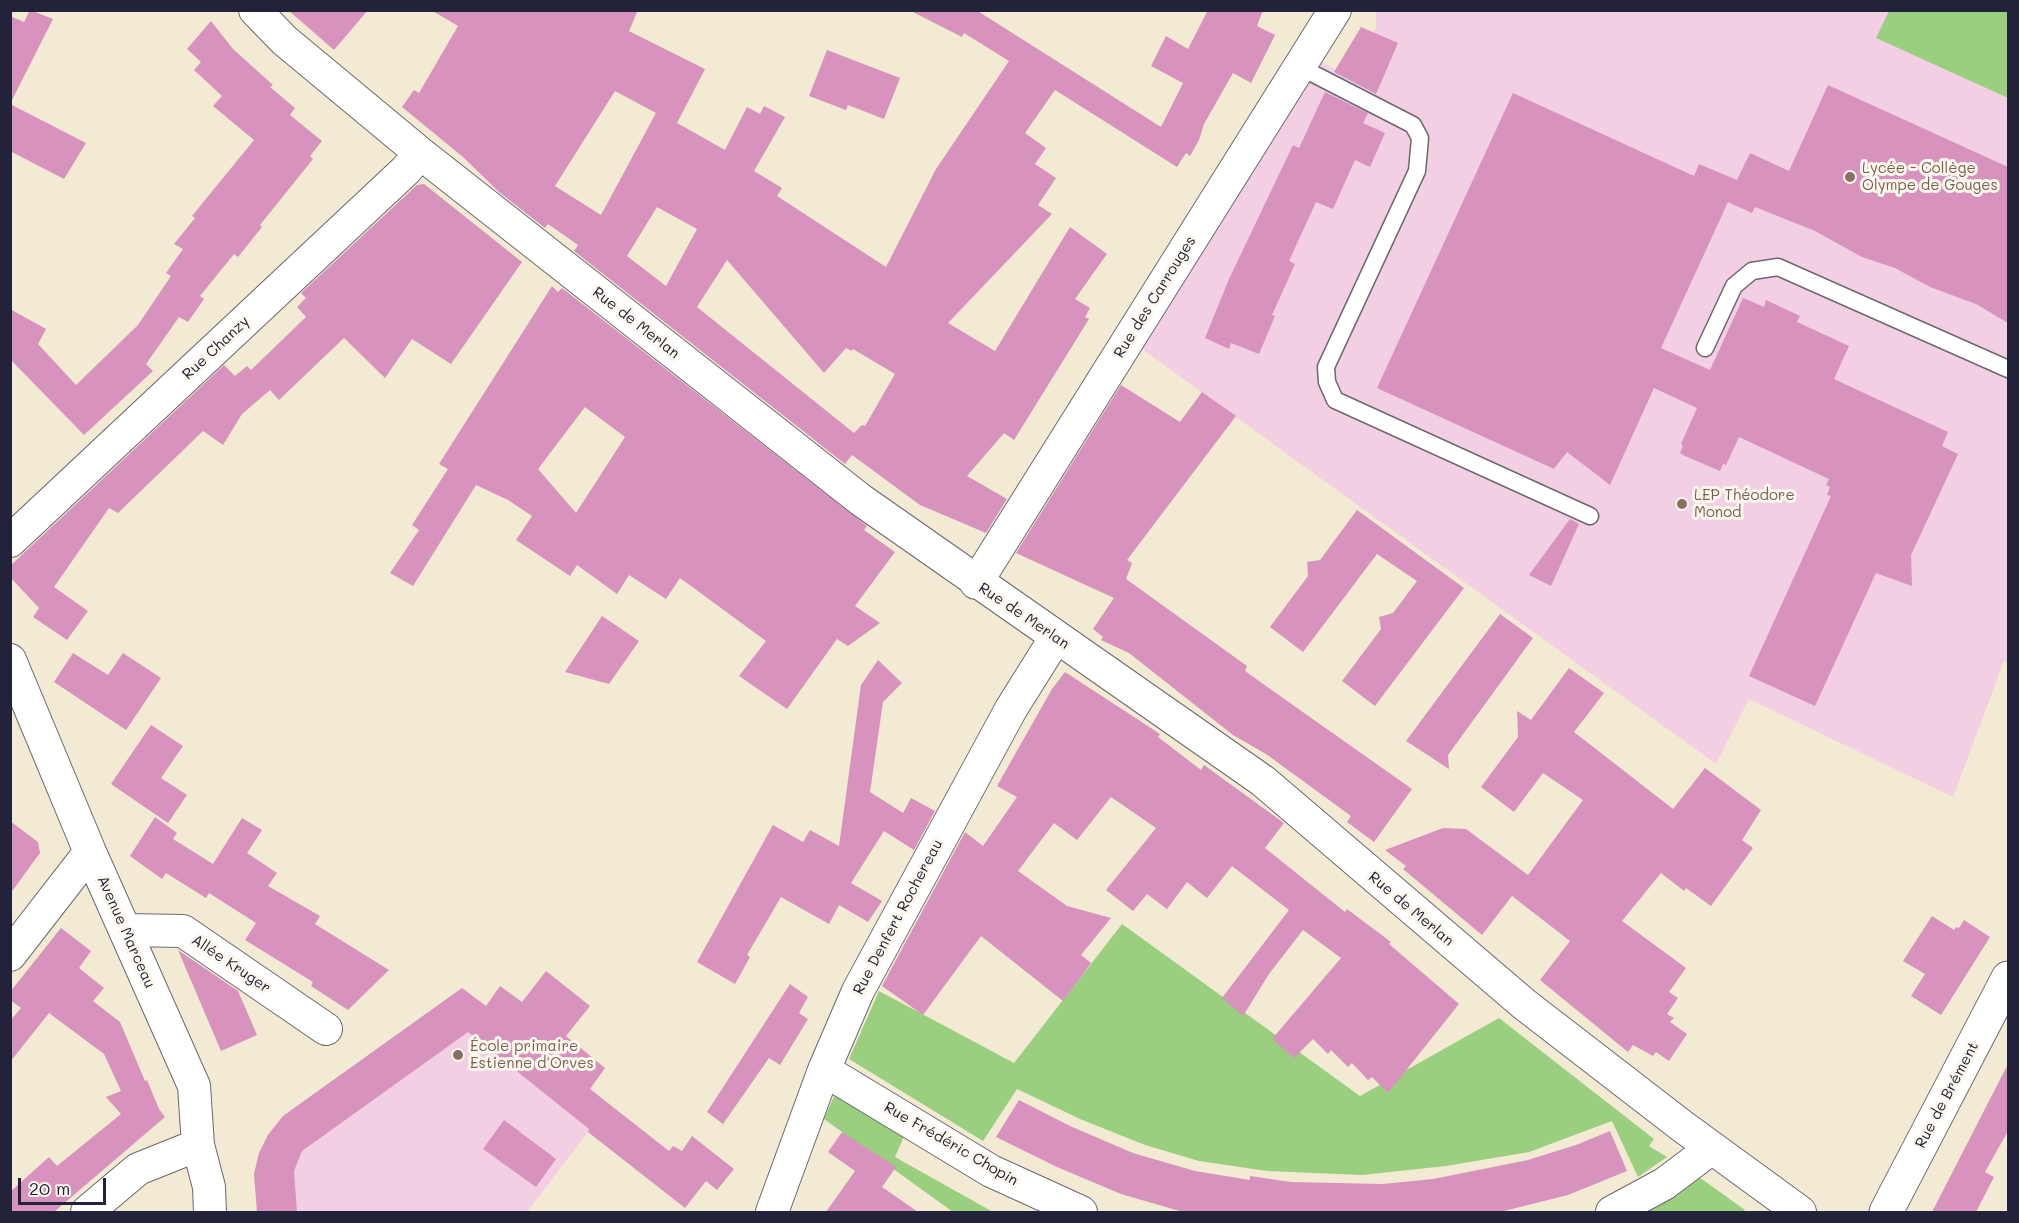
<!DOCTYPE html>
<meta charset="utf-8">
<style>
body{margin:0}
#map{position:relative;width:2019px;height:1223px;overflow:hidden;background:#f2ead2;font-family:Mali,sans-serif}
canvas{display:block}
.frame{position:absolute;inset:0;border:12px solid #22223b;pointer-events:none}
.scale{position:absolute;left:18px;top:1178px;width:88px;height:27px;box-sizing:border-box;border:3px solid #22223b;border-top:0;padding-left:8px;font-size:18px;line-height:21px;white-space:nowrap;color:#22223b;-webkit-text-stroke:4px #fbf7ec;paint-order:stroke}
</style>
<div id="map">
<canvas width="2019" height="1223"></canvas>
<div class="frame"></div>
<div class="scale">20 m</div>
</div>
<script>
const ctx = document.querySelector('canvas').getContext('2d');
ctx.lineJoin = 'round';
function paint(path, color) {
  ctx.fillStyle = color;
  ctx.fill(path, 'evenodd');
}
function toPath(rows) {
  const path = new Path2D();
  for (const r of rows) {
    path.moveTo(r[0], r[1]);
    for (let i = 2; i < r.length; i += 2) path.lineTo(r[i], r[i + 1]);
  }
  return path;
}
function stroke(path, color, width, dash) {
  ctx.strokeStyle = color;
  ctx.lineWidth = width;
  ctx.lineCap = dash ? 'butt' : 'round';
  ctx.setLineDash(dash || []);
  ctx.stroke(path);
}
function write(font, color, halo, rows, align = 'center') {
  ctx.font = font + ' Mali,sans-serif';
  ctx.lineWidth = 6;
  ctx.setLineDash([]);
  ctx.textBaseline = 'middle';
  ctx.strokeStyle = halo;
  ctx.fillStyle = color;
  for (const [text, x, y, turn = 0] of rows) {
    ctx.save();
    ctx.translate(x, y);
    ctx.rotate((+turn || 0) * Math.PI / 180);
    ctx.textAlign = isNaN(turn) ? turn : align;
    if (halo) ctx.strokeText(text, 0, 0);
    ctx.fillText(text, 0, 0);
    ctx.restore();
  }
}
paint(toPath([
 [1376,11,2008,11,2008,663,2004,661,1953,797,1749,699,1716,764,1139,347,1319,60,1347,77,1376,28],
 [462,988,609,1104,527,1212,257,1212,254,1174,259,1153,268,1135,283,1116]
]), '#f2cfe2');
paint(toPath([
 [1889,11,2008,11,2008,98,1876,38],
 [1122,924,1360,1096,1499,1018,1654,1139,1649,1146,1667,1157,1638,1177,1612,1121,1529,1152,1446,1166,1362,1175,1267,1171,1199,1161,1145,1145,1080,1119,1017,1089,983,1141,849,1059,879,991,1014,1063],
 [839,1085,908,1127,895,1157,993,1212,953,1212,824,1119],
 [1699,1177,1745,1210,1743,1212,1643,1212]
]), '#9bcf80');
paint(toPath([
 [30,10,53,19,10,104,10,16,24,22],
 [288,10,368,10,334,50],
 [431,10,638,10,629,31,705,69,677,123,725,150,747,107,760,114,764,106,785,117,754,171,782,188,777,196,886,267,936,169,1009,61,964,33,962,37,909,10,976,10,1161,127,1183,83,1151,66,1166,36,1188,49,1208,10,1263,10,1257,26,1275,35,1251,83,1233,73,1204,124,1199,140,1190,156,1186,153,1177,167,1055,90,1025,133,1046,148,1035,164,1056,178,1038,205,1052,214,948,323,995,351,1070,227,1107,254,1075,299,1090,308,1085,317,1089,319,1014,440,1004,433,967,476,1007,499,986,533,920,505,852,455,845,464,574,251,578,245,548,224,545,228,499,192,463,157,402,107,414,90,419,93,458,26],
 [615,91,656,113,601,215,555,186],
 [657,207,697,229,666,286,627,256],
 [727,260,824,373,846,348,852,351,853,349,895,374,865,426,862,425,854,433,697,307],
 [211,21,233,49,273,85,270,87,295,108,290,115,322,141,310,156,313,159,260,225,262,227,238,257,234,254,200,296,204,299,188,322,179,317,146,364,153,371,84,435,10,359,10,309,46,329,38,344,76,385,138,325,171,276,166,273,183,249,174,244,195,218,192,216,254,140,213,106,222,96,194,70,201,62,187,49],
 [1361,27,1398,43,1376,94,1334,72],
 [827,50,900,78,884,119,848,105,846,110,809,96],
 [1828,85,2008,167,2008,323,1976,304,1930,287,1895,268,1862,257,1815,231,1755,207,1752,213,1728,202,1661,348,1710,370,1743,298,1764,307,1766,300,1800,316,1797,322,1849,346,1834,379,1948,432,1942,446,1958,454,1911,555,1912,586,1876,573,1815,706,1749,676,1831,496,1827,495,1830,487,1826,485,1829,479,1739,437,1726,465,1723,464,1720,471,1685,456,1680,453,1683,446,1681,444,1697,408,1654,388,1610,485,1567,452,1554,469,1377,388,1513,93,1694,176,1699,164,1737,180,1750,153,1789,171],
 [1325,92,1368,113,1363,123,1385,133,1370,167,1355,160,1333,209,1316,202,1289,261,1295,264,1272,315,1275,316,1259,354,1231,343,1229,349,1205,338,1229,279,1293,145,1299,148],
 [10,104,86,143,64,179,10,151],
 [424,184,522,262,451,364,412,339,385,378,344,338,279,400,270,390,242,414,223,445,203,431,118,513,109,508,54,587,88,611,67,640,33,617,39,608,10,577,10,566,224,365,235,376,247,366,251,370,306,317,297,307,306,298,301,293,417,185],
 [552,286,558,292,562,288,867,526,864,530,895,552,855,606,880,623,848,646,837,639,787,709,739,676,766,641,680,578,666,599,629,575,617,594,577,565,570,576,516,540,532,516,508,500,476,485,413,586,390,573,419,530,412,525,448,469,439,464],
 [585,407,625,437,576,513,538,469],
 [1121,385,1180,422,1202,392,1236,416,1127,560,1132,563,1126,579,1247,666,1245,671,1273,691,1412,789,1374,842,1347,822,1351,816,1266,754,1233,735,1129,653,1101,640,1103,637,1093,629,1114,598,1016,553],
 [1357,510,1464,588,1375,706,1342,681,1381,629,1379,617,1393,613,1417,581,1377,554,1303,652,1270,627,1308,576,1307,562,1320,560],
 [1570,519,1579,524,1551,586,1529,575],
 [1500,614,1533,638,1448,755,1449,769,1406,741],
 [602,616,639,641,609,684,565,672],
 [73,653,108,675,123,653,161,678,126,730,54,682],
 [878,660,902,683,883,702,870,792,903,813,911,798,935,811,914,850,884,831,851,883,882,901,868,922,839,905,829,924,781,897,747,955,750,957,735,984,697,962,773,825,803,842,810,830,839,846,861,685],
 [1569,668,1604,693,1574,732,1673,809,1705,768,1761,810,1742,840,1753,848,1711,906,1686,888,1684,891,1661,873,1622,921,1686,968,1669,992,1678,998,1667,1014,1674,1018,1670,1022,1687,1034,1669,1061,1656,1052,1653,1056,1633,1045,1628,1052,1540,980,1570,941,1512,896,1482,935,1403,869,1406,866,1385,850,1443,828,1466,829,1528,875,1583,800,1543,773,1514,812,1481,787,1518,737,1517,711,1531,720],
 [1065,672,1160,734,1158,737,1201,770,1204,765,1284,823,1265,848,1345,912,1347,909,1391,942,1389,944,1459,1004,1388,1093,1372,1077,1368,1080,1352,1063,1348,1067,1331,1050,1328,1054,1313,1039,1294,1058,1272,1039,1341,958,1303,930,1269,974,1243,1016,1222,998,1289,910,1232,866,1207,898,1187,882,1167,909,1147,894,1133,911,1106,890,1156,828,1111,797,1077,840,1054,823,1018,871,1067,906,1111,918,1081,955,1091,963,1063,1001,981,936,923,1015,882,986,965,832,983,846,1017,797,997,786,1052,689],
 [151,725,183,746,161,778,187,795,168,823,111,784],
 [155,817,177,833,173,839,213,864,242,818,262,830,247,853,277,873,268,886,320,916,315,924,389,970,348,1010,311,986,313,982,245,940,256,923,209,893,206,898,166,873,162,879,130,856],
 [10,821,38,842,40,853,10,894],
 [1932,916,1954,930,1956,927,1959,928,1964,920,1990,937,1941,1015,1911,996,1925,974,1903,961],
 [61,928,91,951,79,968,104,988,93,1001,120,1022,145,1081,147,1080,159,1109,165,1117,54,1212,10,1212,10,1192,49,1157,57,1166,121,1114,106,1097,121,1091,104,1054,49,1013,10,1062,10,1021,21,1008,10,1000,10,992],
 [178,950,238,991,257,1035,221,1051],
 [546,971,590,1006,566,1036,605,1068,590,1089,669,1151,673,1146,682,1151,692,1136,734,1169,717,1190,706,1181,685,1208,588,1132,589,1129,468,1032,302,1151,294,1171,297,1212,257,1212,254,1174,259,1153,268,1135,283,1116,462,988,486,1006,500,986,522,1002],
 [790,984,808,997,799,1013,808,1019,780,1065,769,1058,723,1124,707,1112],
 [2008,1064,2008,1131,1985,1172,1994,1177,1976,1212,1932,1212],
 [1019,1100,1070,1126,1133,1153,1195,1171,1250,1180,1250,1176,1291,1182,1383,1184,1433,1179,1528,1160,1576,1145,1610,1131,1627,1171,1568,1195,1500,1212,1183,1212,1121,1194,1057,1167,996,1137],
 [504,1120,556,1159,536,1187,483,1149],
 [842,1132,896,1167,882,1187,918,1212,826,1212,855,1171,828,1152]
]), '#d793be');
const lane = toPath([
 [1300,67,1413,125,1420,138,1417,171,1326,367,1327,382,1335,400,1590,516],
 [1705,348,1734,286,1752,271,1778,267,2008,369]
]);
const street = toPath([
 [255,10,284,40,420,153,861,500,1263,781,1524,1004,1682,1126,1800,1212],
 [10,541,406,170,420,153],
 [976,583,1335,10],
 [10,660,90,852,194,1086,198,1145,209,1187,210,1212],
 [126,930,183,931,326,1029],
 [10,955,90,852],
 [824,1070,991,1171,1081,1212],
 [87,1212,138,1169,198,1145],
 [772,1212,824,1070,858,991,1011,709,1056,637],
 [1612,1212,1664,1184,1712,1148]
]);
const secondary = toPath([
 [1886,1212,2008,978]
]);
stroke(lane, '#6b6870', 19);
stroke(street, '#6b6870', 34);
stroke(secondary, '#6b6870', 35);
stroke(lane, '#fff', 16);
stroke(street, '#fff', 32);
stroke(secondary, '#fff', 33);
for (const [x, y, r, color] of [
 [1850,177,6,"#8d6e63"],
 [1682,504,6,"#8d6e63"],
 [458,1055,6,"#8d6e63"]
]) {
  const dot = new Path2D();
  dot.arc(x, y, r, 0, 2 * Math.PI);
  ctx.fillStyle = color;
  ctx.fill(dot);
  stroke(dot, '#fbf7ec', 2);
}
write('15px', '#785e54', '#fbf7ec', [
 ["Lycée - Collège",1862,168],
 ["Olympe de Gouges",1862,185],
 ["LEP Théodore",1694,495],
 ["Monod",1694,512],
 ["École primaire",470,1046],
 ["Estienne d'Orves",470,1063]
], 'left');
write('15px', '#22223b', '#fbf7ec', [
 ["Rue des Carrouges",1155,297,-58],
 ["Rue de Merlan",636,323,38],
 ["Rue Chanzy",216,348,-43],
 ["Rue de Merlan",1024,616,34],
 ["Rue de Merlan",1411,909,40],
 ["Rue Denfert Rochereau",898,917,-62],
 ["Avenue Marceau",126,932,66],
 ["Allée Kruger",231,964,34],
 ["Rue de Brément",1947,1095,-62],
 ["Rue Frédéric Chopin",951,1144,30]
]);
</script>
